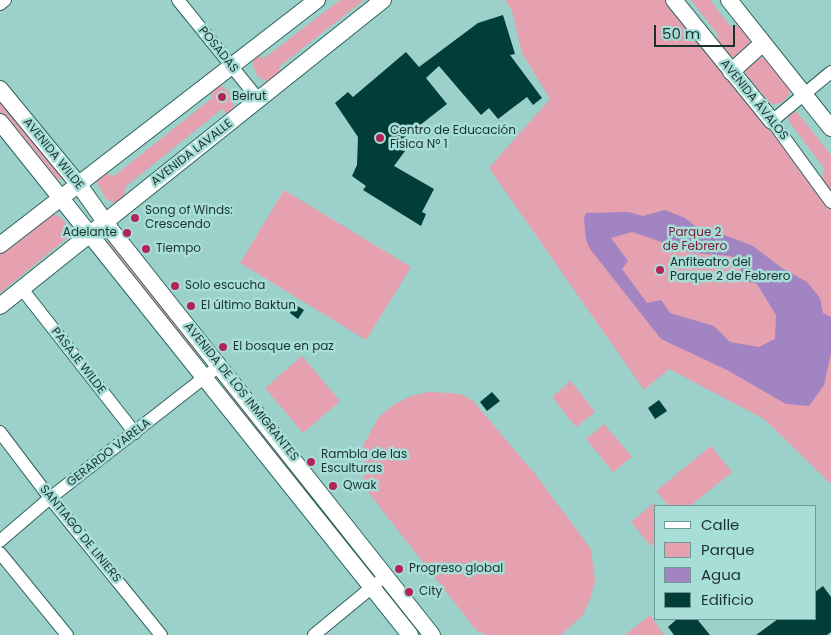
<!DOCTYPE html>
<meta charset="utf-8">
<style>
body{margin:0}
#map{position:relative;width:831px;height:635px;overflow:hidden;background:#9bd1ca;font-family:Poppins,sans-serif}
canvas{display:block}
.legend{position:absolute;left:654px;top:505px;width:162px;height:115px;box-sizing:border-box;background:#a7ded7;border:1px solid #6f9994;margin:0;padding:6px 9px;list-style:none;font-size:15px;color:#1c322f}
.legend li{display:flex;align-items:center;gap:10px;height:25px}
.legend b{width:25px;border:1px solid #6f9994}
.scale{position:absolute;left:654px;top:25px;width:81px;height:22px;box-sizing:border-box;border:2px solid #1c322f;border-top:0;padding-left:6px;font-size:15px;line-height:18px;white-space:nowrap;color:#1c322f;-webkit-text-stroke:4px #a7ded7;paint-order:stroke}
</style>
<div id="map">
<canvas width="831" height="635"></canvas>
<ul class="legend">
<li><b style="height:6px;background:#fff"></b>Calle</li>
<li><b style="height:14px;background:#e5a1af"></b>Parque</li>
<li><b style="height:14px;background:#a184c1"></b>Agua</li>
<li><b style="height:14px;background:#023e39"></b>Edificio</li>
</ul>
<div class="scale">50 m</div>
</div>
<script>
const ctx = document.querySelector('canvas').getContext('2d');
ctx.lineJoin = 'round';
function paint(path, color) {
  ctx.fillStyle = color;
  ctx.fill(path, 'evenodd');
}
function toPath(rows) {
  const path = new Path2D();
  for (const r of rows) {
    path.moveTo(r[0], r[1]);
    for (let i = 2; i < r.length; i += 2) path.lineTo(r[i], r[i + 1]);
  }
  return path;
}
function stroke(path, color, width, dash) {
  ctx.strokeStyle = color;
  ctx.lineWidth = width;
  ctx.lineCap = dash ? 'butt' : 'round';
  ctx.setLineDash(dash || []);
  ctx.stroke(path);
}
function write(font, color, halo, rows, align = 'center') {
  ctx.font = font + ' Poppins,sans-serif';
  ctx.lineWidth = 5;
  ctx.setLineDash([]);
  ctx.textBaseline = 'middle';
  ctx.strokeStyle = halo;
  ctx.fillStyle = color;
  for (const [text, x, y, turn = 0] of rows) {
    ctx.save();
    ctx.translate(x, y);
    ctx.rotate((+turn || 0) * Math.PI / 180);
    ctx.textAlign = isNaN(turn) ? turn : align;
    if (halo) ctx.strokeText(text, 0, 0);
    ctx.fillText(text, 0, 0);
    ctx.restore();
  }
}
paint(toPath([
 [340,0,364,0,280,66,278,77,271,83,258,77,253,66,253,60,258,54,263,59],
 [505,0,670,0,831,204,831,484,764,419,669,369,644,390,489,168,550,99,522,53,512,11],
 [691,0,710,0,731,27,743,24,750,33,750,43,741,53,729,59,716,45,718,35],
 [753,58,765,58,789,88,789,95,783,102,772,105,746,75,746,65],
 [215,83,225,88,233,98,235,111,228,115,222,109,125,187,124,198,116,203,106,199,96,181,105,173,114,176,212,98,208,88],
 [0,99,63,177,55,183,0,112],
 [796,111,831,155,831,194,822,178,824,168,788,120,790,113],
 [284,190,411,267,366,340,240,263],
 [47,214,54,214,63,219,68,228,67,238,0,293,0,251],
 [110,240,203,356,199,359,107,243],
 [302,356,340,401,303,433,265,388],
 [571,381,595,412,576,427,552,397],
 [226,385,372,568,368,571,223,388],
 [429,392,452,393,463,395,473,401,535,474,591,549,595,581,590,599,583,615,561,635,487,635,477,631,364,487,364,444,378,418,393,405,411,396],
 [604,424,632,457,613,472,586,439],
 [711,446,732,472,690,506,669,506,656,491],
 [654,503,657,506,655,506,655,542,651,546,631,522],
 [650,615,664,635,625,635]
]), '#e5a1af');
paint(toPath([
 [665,210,685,218,700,230,709,229,753,246,782,268,807,282,820,298,823,313,831,317,831,353,824,385,809,406,786,404,727,370,661,339,590,249,586,240,584,218,586,213,628,212,643,216],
 [632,232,694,253,731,256,741,265,741,280,757,284,776,315,775,339,759,347,730,342,714,326,670,313,661,300,647,303,622,269,628,261,611,238]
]), '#a184c1');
paint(toPath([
 [503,15,515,54,510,55,542,98,533,105,527,97,498,119,489,108,481,115,439,66,426,78,447,104,392,147,405,151,394,166,434,189,422,212,426,214,421,226,363,190,366,186,352,176,357,165,358,137,335,103,348,92,353,97,406,52,419,67,478,23],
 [294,304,304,310,298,319,290,313],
 [492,392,500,401,487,411,480,402],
 [659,400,667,411,655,419,648,408],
 [823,586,831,597,831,632,827,635,756,635,778,619,815,619,815,592],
 [677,619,697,619,710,635,674,635,668,627]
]), '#023e39');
const minor = toPath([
 [178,0,259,100],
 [0,4,5,0],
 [831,72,772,121,831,202],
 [22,289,135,433],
 [0,432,50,498,161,635],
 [0,541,50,498,219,366],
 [0,553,67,635],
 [314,635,377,583]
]);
const major = toPath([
 [674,0,772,121],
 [729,0,831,128],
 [731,72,763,43],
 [0,89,79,185,111,230,432,635],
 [0,122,410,635],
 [0,245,317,0],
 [0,306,383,0]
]);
stroke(minor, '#2e635d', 14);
stroke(major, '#2e635d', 18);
stroke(minor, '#fff', 12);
stroke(major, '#fff', 16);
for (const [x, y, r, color] of [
 [222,97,5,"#b22356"],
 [380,138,5,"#b22356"],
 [135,218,5,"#b22356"],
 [127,233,5,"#b22356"],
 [146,249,5,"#b22356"],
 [660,270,5,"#b22356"],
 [175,286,5,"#b22356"],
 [191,306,5,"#b22356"],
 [223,347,5,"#b22356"],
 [311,462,5,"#b22356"],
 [333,486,5,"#b22356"],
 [399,569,5,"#b22356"],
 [409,592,5,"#b22356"]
]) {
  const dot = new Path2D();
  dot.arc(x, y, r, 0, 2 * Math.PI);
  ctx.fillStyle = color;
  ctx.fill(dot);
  stroke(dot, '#a7ded7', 2);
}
write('12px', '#1c322f', '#a7ded7', [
 ["POSADAS",218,50,51],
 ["AVENIDA ÁVALOS",754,100,51],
 ["AVENIDA LAVALLE",192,153,-38],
 ["AVENIDA WILDE",53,154,51],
 ["PASAJE WILDE",78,361,52],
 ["AVENIDA DE LOS INMIGRANTES",241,392,51],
 ["GERARDO VARELA",109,453,-38],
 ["SANTIAGO DE LINIERS",80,534,51]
]);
write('12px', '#1c322f', '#a7ded7', [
 ["Beirut",232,97],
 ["Centro de Educación",390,131],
 ["Física Nº 1",390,145],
 ["Song of Winds:",145,211],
 ["Crescendo",145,225],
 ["Adelante",117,233,"right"],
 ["Tiempo",156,249],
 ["Anfiteatro del",670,263],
 ["Parque 2 de Febrero",670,277],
 ["Solo escucha",185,286],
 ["El último Baktun",201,306],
 ["El bosque en paz",233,347],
 ["Rambla de las",321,455],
 ["Esculturas",321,469],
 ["Qwak",343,486],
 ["Progreso global",409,569],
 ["City",419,592]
], 'left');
write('12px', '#7b223e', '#a7ded7', [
 ["Parque 2",695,233],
 ["de Febrero",695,247]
]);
</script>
